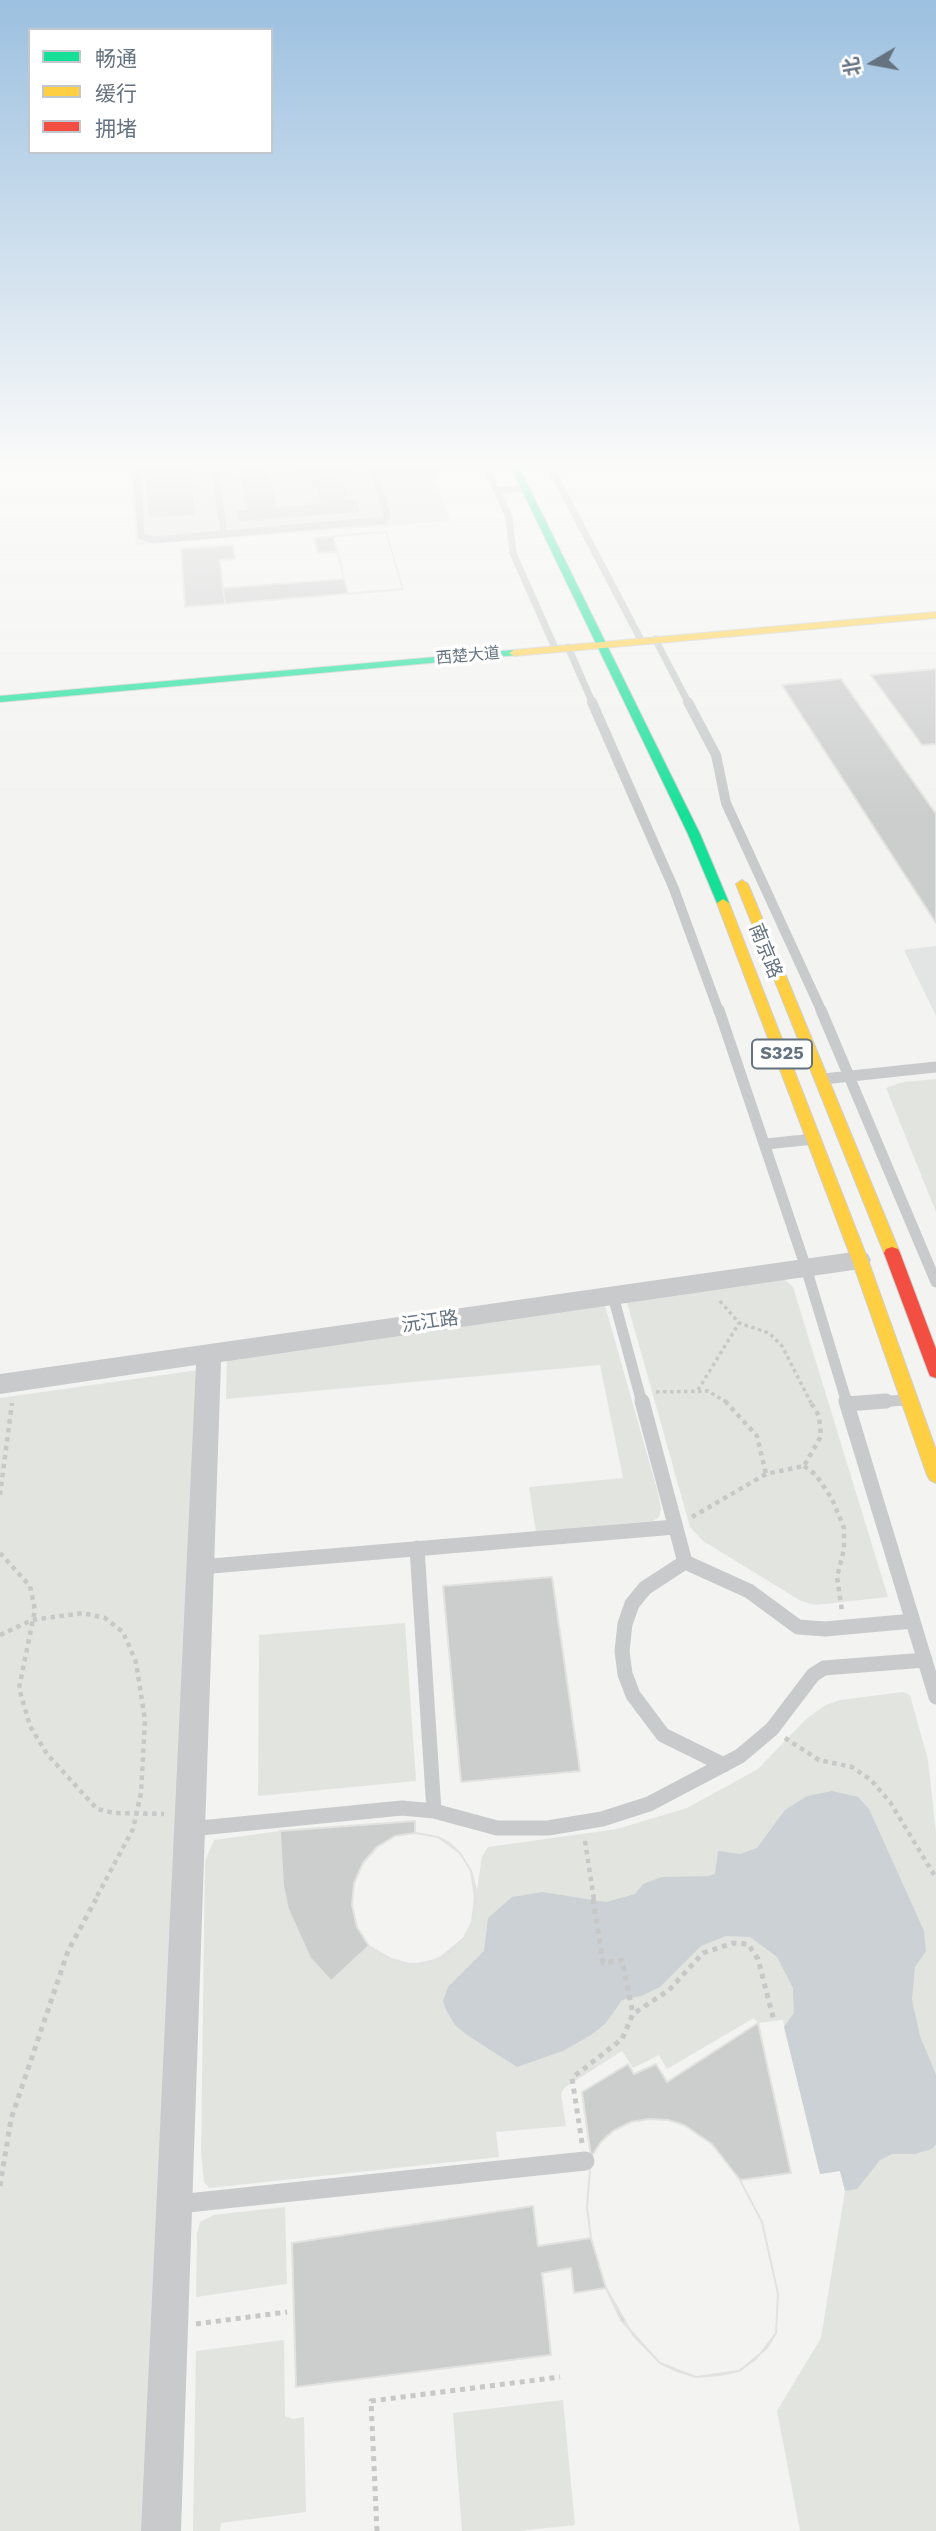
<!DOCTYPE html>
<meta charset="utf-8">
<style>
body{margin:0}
#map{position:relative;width:936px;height:2531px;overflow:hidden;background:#f3f3f1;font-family:"Work Sans","Noto Sans SC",sans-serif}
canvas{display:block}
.legend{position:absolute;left:28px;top:28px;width:245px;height:126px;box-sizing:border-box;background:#fff;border:2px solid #c1c7cc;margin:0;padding:9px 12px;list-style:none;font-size:21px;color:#65727f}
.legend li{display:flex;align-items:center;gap:14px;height:35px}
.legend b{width:35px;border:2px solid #c1c7cc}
.north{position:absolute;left:838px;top:28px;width:70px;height:70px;-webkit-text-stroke:5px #fff;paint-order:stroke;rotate:260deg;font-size:19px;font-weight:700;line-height:28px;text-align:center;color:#65727f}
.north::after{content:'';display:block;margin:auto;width:24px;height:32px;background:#65727f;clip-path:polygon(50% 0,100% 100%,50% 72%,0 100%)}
</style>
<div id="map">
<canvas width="936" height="2531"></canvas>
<ul class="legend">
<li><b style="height:9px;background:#16e098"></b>畅通</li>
<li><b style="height:9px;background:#ffcf43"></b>缓行</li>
<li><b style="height:9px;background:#f24e42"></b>拥堵</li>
</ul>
<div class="north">北</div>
</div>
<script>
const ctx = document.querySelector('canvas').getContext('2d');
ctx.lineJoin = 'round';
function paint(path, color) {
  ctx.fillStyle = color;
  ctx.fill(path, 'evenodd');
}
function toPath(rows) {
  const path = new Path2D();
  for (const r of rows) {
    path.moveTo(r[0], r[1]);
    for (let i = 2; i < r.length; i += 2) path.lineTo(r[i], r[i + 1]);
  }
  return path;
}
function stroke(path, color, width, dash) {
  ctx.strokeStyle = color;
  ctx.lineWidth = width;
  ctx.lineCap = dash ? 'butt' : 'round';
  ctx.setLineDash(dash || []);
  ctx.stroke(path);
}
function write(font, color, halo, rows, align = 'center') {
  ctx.font = font + ' "Work Sans","Noto Sans SC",sans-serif';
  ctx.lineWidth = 7;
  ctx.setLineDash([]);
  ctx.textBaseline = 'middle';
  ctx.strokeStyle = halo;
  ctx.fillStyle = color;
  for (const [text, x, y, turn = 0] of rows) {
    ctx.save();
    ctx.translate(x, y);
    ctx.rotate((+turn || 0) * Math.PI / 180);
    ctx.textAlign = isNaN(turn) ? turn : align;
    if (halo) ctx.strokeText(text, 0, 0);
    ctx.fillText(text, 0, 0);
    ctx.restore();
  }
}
paint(toPath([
 [131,461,427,461,451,521,136,545],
 [607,461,742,461,613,470],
 [936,946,936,1016,904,950]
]), '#e3e4e4');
paint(toPath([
 [936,1079,936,1212,886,1088,903,1082],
 [783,1278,793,1287,888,1597,815,1605,801,1601,703,1541,690,1527,626,1299],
 [604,1302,658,1493,661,1508,659,1517,653,1521,536,1532,529,1487,623,1478,600,1365,226,1399,227,1356],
 [198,1370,142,2531,0,2531,0,1398],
 [405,1623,416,1781,258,1796,259,1635],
 [903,1692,910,1695,928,1760,936,1833,936,2531,800,2531,777,2411,821,2338,845,2191,840,2171,820,2174,783,2020,758,2023,754,2018,667,2069,659,2055,633,2068,622,2051,564,2088,561,2094,566,2126,496,2132,499,2157,209,2188,204,2182,201,2153,205,1861,214,1840,280,1831,283,1886,288,1909,310,1958,369,1946,398,1963,428,1963,450,1952,464,1938,472,1922,482,1857,488,1847,617,1829,687,1808,758,1769,807,1718,826,1705,840,1700],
 [285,2207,287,2284,196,2297,197,2233,200,2222,213,2215],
 [284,2340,285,2416,293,2419,304,2417,306,2512,221,2523,220,2531,193,2531,196,2351],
 [563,2400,575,2525,519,2531,462,2531,453,2413]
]), '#e2e5df');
paint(toPath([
 [832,1791,858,1797,869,1809,924,1931,926,1951,915,1967,912,2000,920,2036,936,2075,936,2144,932,2149,915,2154,892,2154,880,2160,857,2189,845,2191,840,2171,820,2174,784,2027,794,2013,793,1988,777,1957,750,1937,726,1936,701,1946,660,1987,641,1996,622,2000,605,2024,591,2035,563,2051,517,2067,467,2035,455,2025,446,2010,443,2001,448,1987,484,1951,488,1918,512,1897,542,1892,606,1902,635,1894,643,1884,662,1877,709,1876,715,1874,718,1851,740,1854,757,1848,785,1810,807,1796]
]), '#cbd1d4');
const building = toPath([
 [144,461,191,461,192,467,197,467,197,470,192,471,193,485,198,485,199,488,193,488,196,516,148,518,144,461],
 [295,461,347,461,352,477,343,477,349,498,342,498,357,499,361,513,237,522,235,510,245,509,241,483,236,484,234,475,239,475,239,470,224,471,223,469,295,463,295,461],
 [296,466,299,478,313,477,310,480,312,488,316,488,320,503,277,506,269,468,296,466],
 [386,532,403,589,225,604,223,588,344,579,338,552,318,553,314,538,386,532],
 [386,532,403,589,348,594,333,536,386,532],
 [233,545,235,559,220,560,225,604,185,607,181,549,233,545],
 [936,669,936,744,922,745,871,675,936,669],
 [841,679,936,814,936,923,782,685,841,679],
 [552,1577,580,1771,461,1782,443,1586,552,1577],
 [415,1821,415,1833,438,1837,449,1843,460,1853,471,1871,476,1890,472,1922,464,1938,439,1959,413,1965,398,1963,369,1946,331,1981,310,1958,288,1909,283,1886,280,1831,415,1821],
 [415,1833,438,1837,460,1853,471,1871,476,1905,472,1922,464,1938,450,1953,428,1963,413,1965,384,1957,369,1946,357,1927,352,1905,354,1883,363,1863,377,1847,395,1836,415,1833],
 [758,2023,791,2173,740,2180,762,2222,778,2294,776,2333,756,2359,739,2371,720,2375,696,2377,677,2371,660,2363,633,2335,606,2288,574,2293,571,2268,542,2273,551,2355,296,2387,292,2243,533,2206,538,2246,591,2238,587,2207,591,2157,582,2092,628,2064,634,2074,656,2064,667,2082,758,2023],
 [649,2119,668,2120,684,2125,712,2144,740,2180,762,2222,778,2294,776,2333,767,2348,739,2371,696,2377,660,2363,621,2320,606,2288,591,2238,587,2207,591,2157,601,2142,613,2131,631,2122,649,2119]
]);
paint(building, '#cccdcd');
stroke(building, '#e2e2e1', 2);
const fast = toPath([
 [508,461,516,461,700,834,729,903,727,906,723,907,717,903,688,834,508,461],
 [514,650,518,651,518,655,0,702,0,696,514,650]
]);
const slow = toPath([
 [936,612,936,618,514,656,509,653,514,650,936,612],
 [742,880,748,884,900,1253,898,1257,886,1257,884,1253,736,884,742,880],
 [723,899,729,903,868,1260,936,1450,936,1483,930,1480,927,1475,852,1260,717,903,723,899]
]);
const jam = toPath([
 [892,1247,898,1249,900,1253,936,1349,936,1378,930,1376,928,1371,884,1253,886,1249,892,1247]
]);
stroke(fast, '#cfcfcf', 2);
stroke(slow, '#cfcfcf', 2);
stroke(jam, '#cfcfcf', 2);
stroke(toPath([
 [720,1301,739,1323,769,1333,782,1346,811,1403],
 [698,1390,739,1323],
 [656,1392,708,1391,728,1403]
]), '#c7c8c7', 3.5, [3.5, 3.5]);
stroke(toPath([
 [725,1401,757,1436,766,1474],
 [804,1466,816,1475,832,1499,844,1528,844,1549,837,1577,842,1611],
 [0,1495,12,1403],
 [692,1517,766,1474,804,1466,821,1436,819,1416,810,1401],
 [0,1553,30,1586,35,1610,19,1688,30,1726,47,1754,97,1809,114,1813,164,1814],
 [0,1635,32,1620,83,1613,105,1618,123,1632,136,1662,145,1720,141,1793,133,1829,95,1900],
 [785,1738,819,1760,852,1767,871,1780,890,1802,936,1878],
 [585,1841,594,1900]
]), '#c7c8c7', 4.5, [4.5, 4.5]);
stroke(toPath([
 [593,1899,603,1963,622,1960,633,2014],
 [582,2143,572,2078,622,2039,633,2014,669,1990,703,1953,733,1943,748,1944,758,1959,774,2021],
 [0,2186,11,2119,68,1951,96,1899],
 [196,2324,287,2312],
 [377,2531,371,2401,560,2377]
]), '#c7c8c7', 5, [5, 5]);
stroke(toPath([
 [137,461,141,536,154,540,385,520,387,515,371,461],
 [214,461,224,534],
 [259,461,260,464],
 [483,461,509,517,513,553,555,648],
 [547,461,641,640],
 [665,461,695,461],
 [375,473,485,465],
 [497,491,525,488],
 [655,639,689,704],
 [568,647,593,704]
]), '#c8cacb', 7);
stroke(toPath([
 [592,702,674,889,719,1012],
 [688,702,716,755,726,803,822,1012]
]), '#c8cacb', 10);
stroke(toPath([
 [719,1010,806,1268,847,1403],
 [821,1010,936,1282],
 [823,1079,936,1067],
 [766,1144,814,1139],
 [613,1296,642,1403],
 [860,1403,906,1400]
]), '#c8cacb', 11);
stroke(toPath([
 [642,1401,685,1562],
 [846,1401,936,1697],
 [847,1404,886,1401],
 [417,1548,434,1811],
 [685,1562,645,1588,632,1604,625,1624,622,1651,625,1674,633,1695,663,1735,724,1765],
 [685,1562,749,1591,798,1627,825,1629,913,1621],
 [200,1567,675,1527],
 [190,1829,402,1808,434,1811,497,1828,548,1828,602,1819,649,1804,740,1756,772,1729,813,1675,824,1668,925,1660]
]), '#c8cacb', 15);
stroke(toPath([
 [178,2204,585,2161]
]), '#c8cacb', 19);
paint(toPath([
 [860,1251,868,1254,871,1260,868,1266,860,1269,221,1362,181,2531,141,2531,196,1365,0,1394,0,1374,860,1251]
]), '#c8cacb');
paint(fast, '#16e098');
paint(slow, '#ffcf43');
paint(jam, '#f24e42');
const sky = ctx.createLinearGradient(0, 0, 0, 815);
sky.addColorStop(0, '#9cc0e0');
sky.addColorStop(0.57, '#fafaf9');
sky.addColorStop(1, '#fafaf900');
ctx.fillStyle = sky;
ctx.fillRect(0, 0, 936, 815);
write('16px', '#65727f', '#fff', [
 ["西楚大道",468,656,-5]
]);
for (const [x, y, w] of [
 [782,1054,60]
]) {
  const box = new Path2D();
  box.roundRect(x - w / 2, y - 14.5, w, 29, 5);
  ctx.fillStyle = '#fff';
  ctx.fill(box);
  stroke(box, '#65727f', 2);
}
write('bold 18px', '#65727f', null, [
 ["S325",782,1054]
]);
write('19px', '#65727f', '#fff', [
 ["南京路",765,951,68],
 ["沅江路",430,1322,-8]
]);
</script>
